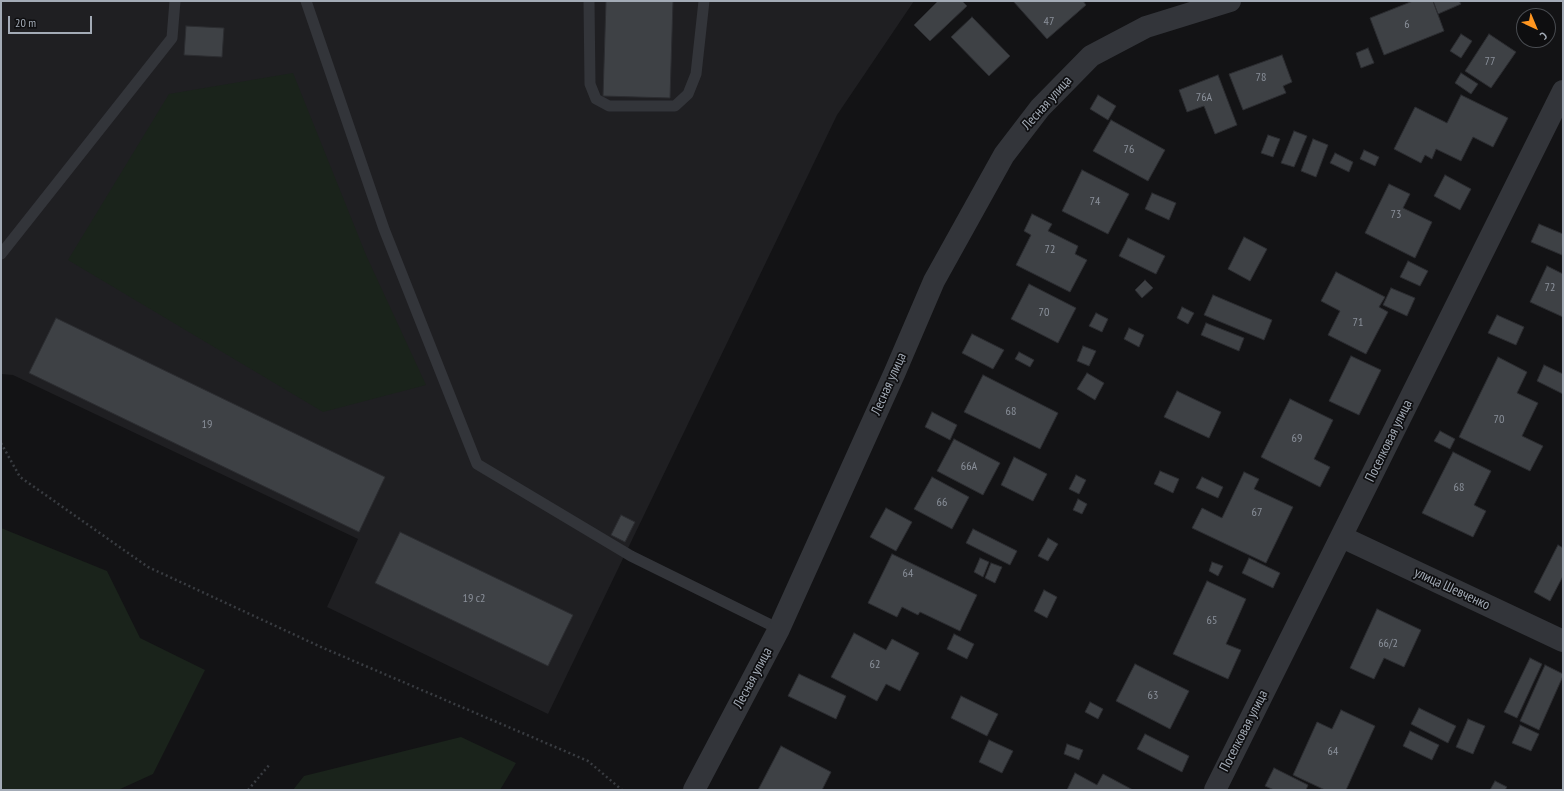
<!DOCTYPE html>
<meta charset="utf-8">
<style>
body{margin:0}
#map{position:relative;width:1564px;height:791px;overflow:hidden;background:#131315;font-family:"PT Sans Narrow",sans-serif}
canvas{display:block}
.frame{position:absolute;inset:0;border:2px solid #a3abb6;pointer-events:none}
.north{position:absolute;left:1516px;top:8px;width:40px;height:40px;box-sizing:border-box;background:#0e0e10;border:1px solid #4a4d52;border-radius:50%;rotate:136deg;font-size:11px;font-weight:700;line-height:16px;text-align:center;color:#a3abb6}
.north::after{content:'';display:block;margin:auto;width:14px;height:18px;background:#ff9620;clip-path:polygon(50% 0,100% 100%,50% 72%,0 100%)}
.scale{position:absolute;left:8px;top:16px;width:84px;height:18px;box-sizing:border-box;border:2px solid #a3abb6;border-top:0;padding-left:5px;font-size:12px;line-height:14px;white-space:nowrap;color:#a3abb6;-webkit-text-stroke:3px #0e0e10;paint-order:stroke}
</style>
<div id="map">
<canvas width="1564" height="791"></canvas>
<div class="frame"></div>
<div class="north">С</div>
<div class="scale">20 m</div>
</div>
<script>
const ctx = document.querySelector('canvas').getContext('2d');
ctx.lineJoin = 'round';
function paint(path, color) {
  ctx.fillStyle = color;
  ctx.fill(path, 'evenodd');
}
function toPath(rows) {
  const path = new Path2D();
  for (const r of rows) {
    path.moveTo(r[0], r[1]);
    for (let i = 2; i < r.length; i += 2) path.lineTo(r[i], r[i + 1]);
  }
  return path;
}
function stroke(path, color, width, dash) {
  ctx.strokeStyle = color;
  ctx.lineWidth = width;
  ctx.lineCap = dash ? 'butt' : 'round';
  ctx.setLineDash(dash || []);
  ctx.stroke(path);
}
function write(font, color, halo, rows, align = 'center') {
  ctx.font = font + ' "PT Sans Narrow",sans-serif';
  ctx.lineWidth = 3.5;
  ctx.setLineDash([]);
  ctx.textBaseline = 'middle';
  ctx.strokeStyle = halo;
  ctx.fillStyle = color;
  for (const [text, x, y, turn = 0] of rows) {
    ctx.save();
    ctx.translate(x, y);
    ctx.rotate((+turn || 0) * Math.PI / 180);
    ctx.textAlign = isNaN(turn) ? turn : align;
    if (halo) ctx.strokeText(text, 0, 0);
    ctx.fillText(text, 0, 0);
    ctx.restore();
  }
}
paint(toPath([
 [1,1,914,1,837,115,548,714,327,607,358,539,13,375,1,374]
]), '#1f1f22');
paint(toPath([
 [293,73,366,255,426,385,323,412,68,260,169,94],
 [1,528,107,571,140,638,205,670,153,774,118,790,1,790],
 [461,737,516,763,500,790,293,790,304,776]
]), '#1a231b');
const building = toPath([
 [606,1,673,1,670,98,603,96,606,1],
 [938,1,962,1,967,6,930,41,914,25,938,1],
 [1013,1,1083,1,1086,5,1047,39,1013,1],
 [1413,1,1433,1,1444,31,1384,55,1370,18,1413,1],
 [1433,1,1459,1,1461,4,1438,14,1433,1],
 [972,17,1010,56,989,76,951,37,972,17],
 [186,26,224,28,222,57,184,55,186,26],
 [1461,34,1472,41,1461,58,1450,51,1461,34],
 [1489,34,1516,52,1491,88,1465,71,1489,34],
 [1368,48,1374,63,1361,68,1356,53,1368,48],
 [1282,55,1292,82,1283,86,1286,93,1243,110,1229,74,1282,55],
 [1461,73,1478,84,1471,94,1455,83,1461,73],
 [1218,75,1237,125,1215,134,1204,106,1187,112,1179,90,1218,75],
 [1098,95,1116,106,1108,120,1090,109,1098,95],
 [1461,95,1508,118,1493,147,1473,137,1461,161,1436,149,1432,159,1425,155,1421,163,1394,149,1415,107,1447,123,1461,95],
 [1111,120,1165,150,1148,181,1093,151,1111,120],
 [1294,131,1307,136,1294,167,1281,163,1294,131],
 [1268,135,1280,139,1273,157,1261,153,1268,135],
 [1313,139,1328,145,1316,177,1301,171,1313,139],
 [1364,150,1379,157,1375,166,1360,159,1364,150],
 [1335,153,1353,162,1349,172,1330,163,1335,153],
 [1082,170,1129,194,1108,234,1062,211,1082,170],
 [1445,175,1471,189,1460,210,1434,196,1445,175],
 [1389,184,1410,194,1403,208,1432,222,1415,258,1365,233,1389,184],
 [1152,193,1176,203,1169,220,1145,209,1152,193],
 [1032,214,1052,224,1048,231,1078,246,1075,254,1087,260,1070,292,1016,265,1031,235,1024,231,1032,214],
 [1539,224,1563,234,1562,255,1531,242,1539,224],
 [1244,237,1267,249,1250,281,1228,269,1244,237],
 [1128,238,1165,256,1156,274,1119,256,1128,238],
 [1408,261,1428,271,1420,286,1400,277,1408,261],
 [1547,266,1563,274,1563,317,1530,302,1547,266],
 [1336,272,1385,297,1379,307,1388,312,1366,354,1328,335,1340,311,1321,301,1336,272],
 [1145,280,1153,288,1142,298,1135,290,1145,280],
 [1029,284,1076,308,1058,343,1011,319,1029,284],
 [1391,288,1415,298,1407,316,1383,305,1391,288],
 [1213,295,1272,320,1264,340,1204,315,1213,295],
 [1182,307,1194,313,1188,324,1177,318,1182,307],
 [1096,313,1108,319,1102,332,1089,326,1096,313],
 [1497,315,1524,327,1516,345,1488,333,1497,315],
 [56,318,385,477,359,532,29,373,56,318],
 [1206,323,1244,338,1239,351,1201,335,1206,323],
 [1129,328,1144,335,1139,347,1124,339,1129,328],
 [972,334,1004,350,993,369,962,353,972,334],
 [1083,346,1096,351,1089,366,1077,361,1083,346],
 [1019,352,1034,360,1030,367,1015,359,1019,352],
 [1351,356,1381,370,1359,415,1329,401,1351,356],
 [1498,357,1527,372,1517,393,1538,403,1522,436,1543,446,1530,471,1459,437,1498,357],
 [1544,365,1563,374,1563,394,1537,381,1544,365],
 [1087,373,1104,383,1095,400,1077,389,1087,373],
 [983,375,1058,413,1040,449,964,412,983,375],
 [1177,391,1221,412,1209,438,1164,417,1177,391],
 [1290,399,1333,420,1314,459,1330,467,1320,487,1261,457,1290,399],
 [932,412,957,425,950,440,925,427,932,412],
 [1440,431,1455,439,1450,449,1434,441,1440,431],
 [954,439,1000,463,983,495,937,471,954,439],
 [1453,452,1491,471,1474,505,1486,511,1473,537,1422,513,1453,452],
 [1014,457,1047,474,1033,501,1001,485,1014,457],
 [1160,471,1179,479,1173,493,1154,484,1160,471],
 [1244,472,1259,479,1254,489,1293,507,1266,563,1192,528,1202,508,1222,518,1244,472],
 [1076,475,1086,480,1079,494,1069,489,1076,475],
 [932,477,969,497,952,529,914,509,932,477],
 [1202,477,1223,487,1218,498,1196,488,1202,477],
 [1078,499,1087,504,1082,514,1073,510,1078,499],
 [886,508,912,522,896,551,870,537,886,508],
 [621,515,635,522,625,542,611,535,621,515],
 [973,529,1017,551,1010,565,966,543,973,529],
 [400,532,573,615,548,666,375,583,400,532],
 [1048,538,1058,544,1048,561,1038,556,1048,538],
 [1558,545,1563,548,1563,576,1550,601,1534,592,1558,545],
 [892,554,977,595,960,631,920,612,918,615,902,607,897,617,868,603,892,554],
 [980,558,989,562,983,577,974,572,980,558],
 [1249,558,1280,573,1273,588,1242,573,1249,558],
 [1212,562,1223,566,1218,576,1209,571,1212,562],
 [991,563,1002,567,995,583,985,578,991,563],
 [1207,581,1246,599,1226,644,1241,650,1228,679,1173,654,1207,581],
 [1044,590,1057,597,1047,618,1034,611,1044,590],
 [1377,609,1421,630,1404,667,1384,658,1374,679,1350,668,1377,609],
 [854,633,886,650,892,639,919,653,900,691,886,684,877,701,831,677,854,633],
 [954,634,974,644,967,659,947,649,954,634],
 [1530,658,1542,664,1517,718,1504,712,1530,658],
 [1135,664,1189,691,1170,729,1116,701,1135,664],
 [1545,665,1563,674,1563,676,1539,730,1520,721,1545,665],
 [799,674,846,696,836,719,788,696,799,674],
 [961,696,998,714,987,736,951,718,961,696],
 [1090,702,1103,709,1098,719,1085,712,1090,702],
 [1419,708,1456,726,1448,743,1411,724,1419,708],
 [1341,710,1375,726,1346,790,1325,790,1293,775,1317,722,1332,729,1341,710],
 [1468,719,1485,726,1473,754,1456,747,1468,719],
 [1520,725,1539,734,1531,751,1512,743,1520,725],
 [1410,731,1439,745,1432,760,1403,746,1410,731],
 [1145,734,1189,756,1182,772,1137,749,1145,734],
 [989,740,1013,751,1002,773,979,762,989,740],
 [1067,744,1083,750,1079,760,1064,754,1067,744],
 [781,746,831,772,822,790,758,790,781,746],
 [1274,768,1308,785,1306,790,1274,790,1265,786,1274,768],
 [1075,773,1097,785,1103,774,1133,790,1067,790,1075,773],
 [1495,781,1507,787,1505,790,1490,790,1495,781]
]);
paint(building, '#3e4145');
stroke(building, '#2c2d31', 1);
stroke(toPath([
 [1,443,20,477,148,567,321,647,588,761,622,790],
 [248,790,270,764]
]), '#393c41', 2.5, [2, 3]);
stroke(toPath([
 [306,1,384,229,477,464,631,556,779,629],
 [589,1,590,84,596,99,609,106,675,106,688,94,696,74,704,1],
 [1,254,172,38,175,1]
]), '#33353a', 11);
stroke(toPath([
 [1342,537,1563,641],
 [694,790,779,629,895,372,934,281,1004,155,1040,108,1091,56,1146,27,1230,1],
 [1215,790,1563,91]
]), '#33353a', 22);
write('12px', '#8a909a', null, [
 ["47",1049,22],
 ["6",1407,25],
 ["77",1490,62],
 ["78",1261,78],
 ["76А",1204,98],
 ["76",1129,150],
 ["74",1095,202],
 ["73",1396,215],
 ["72",1050,250],
 ["72",1550,288],
 ["70",1044,313],
 ["71",1358,323],
 ["68",1011,412],
 ["70",1499,420],
 ["19",207,425],
 ["69",1297,439],
 ["66А",969,467],
 ["68",1459,488],
 ["66",942,503],
 ["67",1257,513],
 ["64",908,574],
 ["19 с2",474,599],
 ["65",1212,621],
 ["66/2",1388,644],
 ["62",875,665],
 ["63",1153,696],
 ["64",1333,752]
]);
write('14px', '#a3abb6', '#0e0e10', [
 ["Лесная улица",1047,103,-48],
 ["Лесная улица",889,384,-66],
 ["Поселковая улица",1389,441,-64],
 ["улица Шевченко",1452,589,25],
 ["Лесная улица",753,678,-62],
 ["Поселковая улица",1244,731,-63]
]);
</script>
